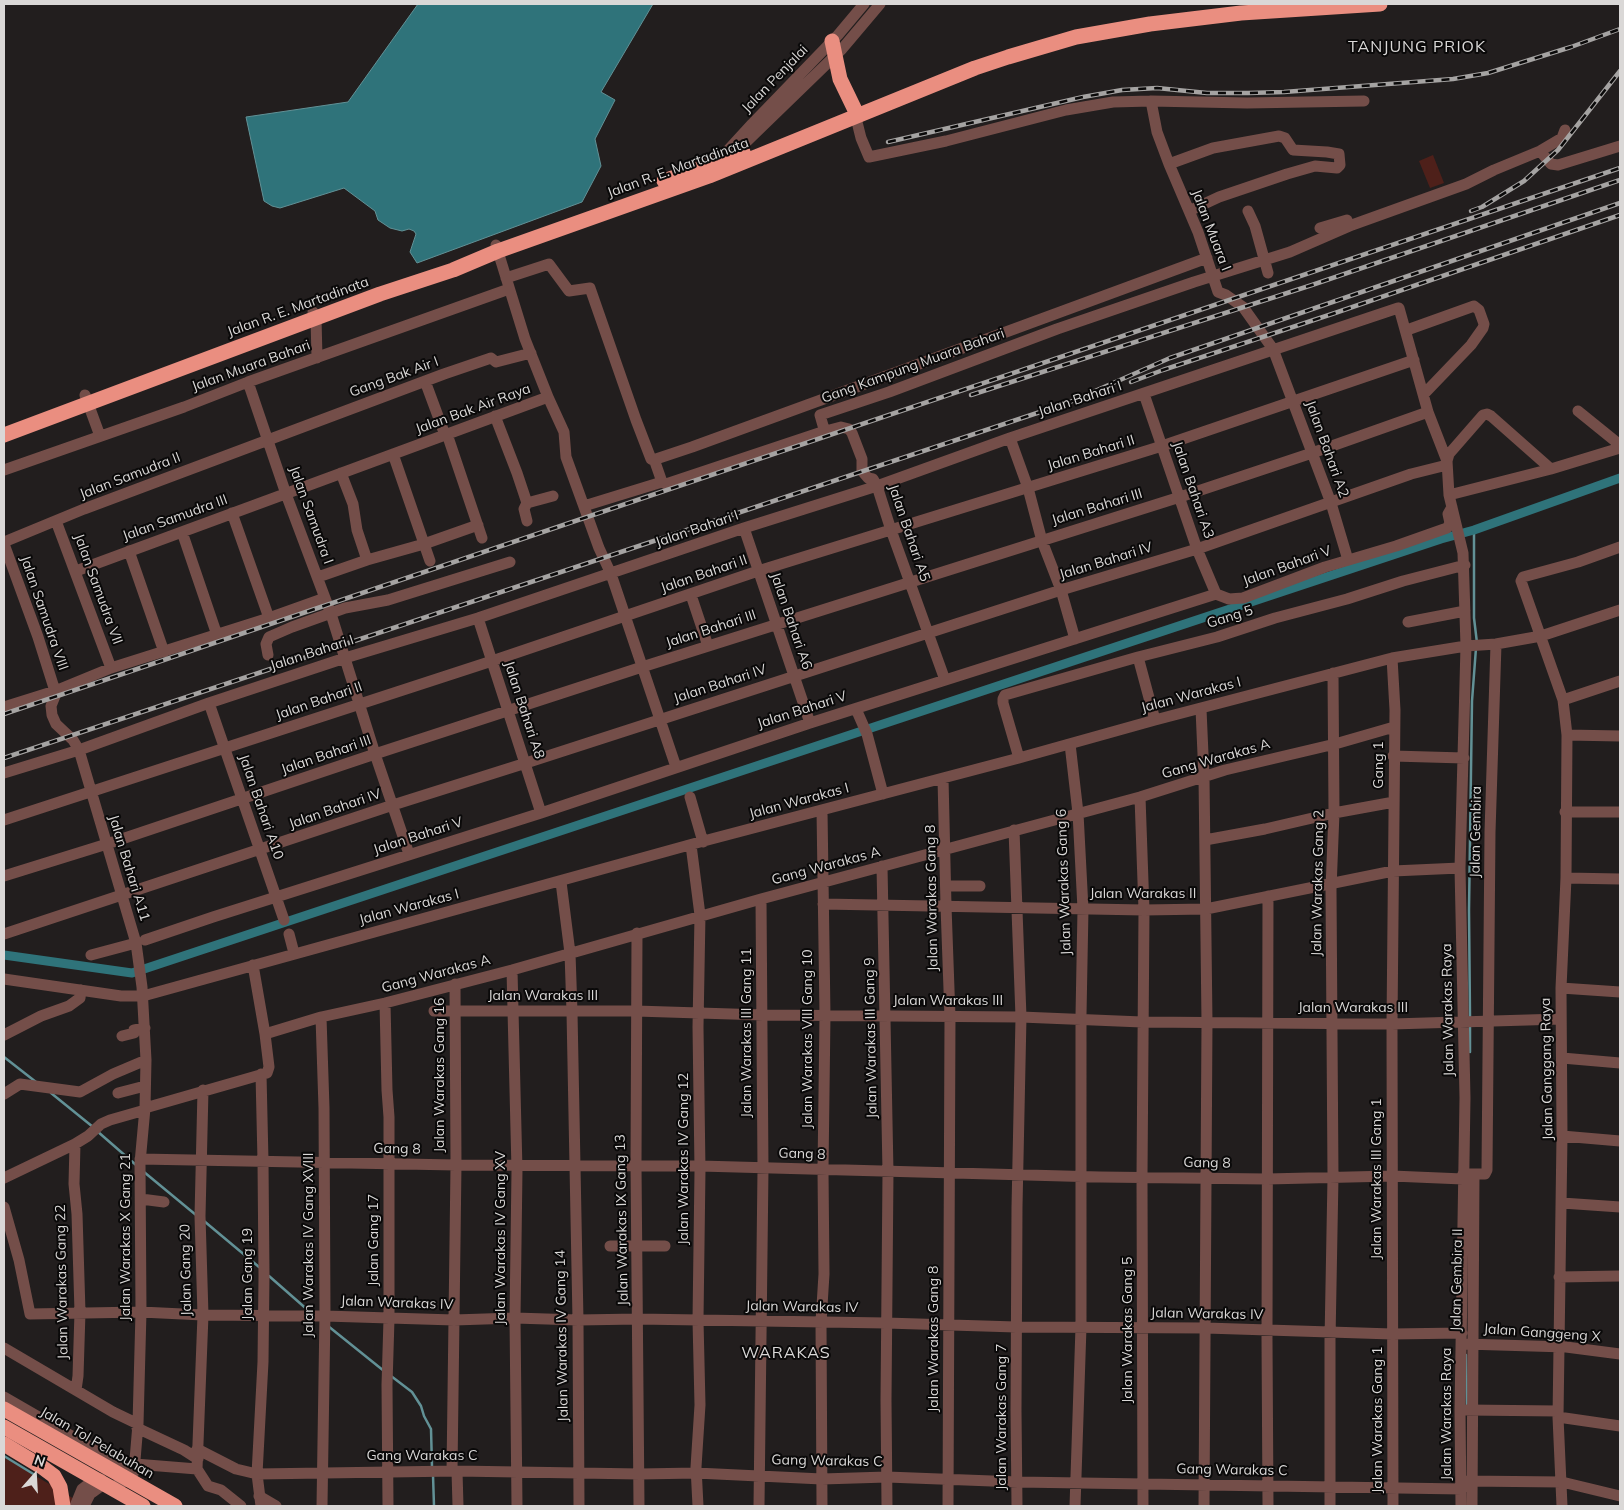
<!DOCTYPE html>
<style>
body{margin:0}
#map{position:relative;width:1624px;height:1510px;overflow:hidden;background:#221e1e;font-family:Mulish,sans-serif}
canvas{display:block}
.frame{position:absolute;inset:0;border:5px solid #dad8d7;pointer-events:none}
.north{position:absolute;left:10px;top:1450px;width:50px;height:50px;-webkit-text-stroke:4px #0a0909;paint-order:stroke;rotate:19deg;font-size:14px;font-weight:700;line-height:20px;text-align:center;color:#dad8d7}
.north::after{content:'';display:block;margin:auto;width:18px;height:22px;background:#dad8d7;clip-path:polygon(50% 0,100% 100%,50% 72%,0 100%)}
</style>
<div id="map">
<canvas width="1624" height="1510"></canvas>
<div class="frame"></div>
<div class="north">N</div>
</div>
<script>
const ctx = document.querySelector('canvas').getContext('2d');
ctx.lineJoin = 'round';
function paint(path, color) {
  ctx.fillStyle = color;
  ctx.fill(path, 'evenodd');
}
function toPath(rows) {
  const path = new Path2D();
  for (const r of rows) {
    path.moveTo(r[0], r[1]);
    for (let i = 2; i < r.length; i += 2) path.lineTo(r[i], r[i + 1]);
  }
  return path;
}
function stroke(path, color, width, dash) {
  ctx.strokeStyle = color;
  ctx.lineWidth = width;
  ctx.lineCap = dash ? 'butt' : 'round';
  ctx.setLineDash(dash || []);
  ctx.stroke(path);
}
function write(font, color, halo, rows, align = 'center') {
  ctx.font = font + ' Mulish,sans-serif';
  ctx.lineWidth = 4;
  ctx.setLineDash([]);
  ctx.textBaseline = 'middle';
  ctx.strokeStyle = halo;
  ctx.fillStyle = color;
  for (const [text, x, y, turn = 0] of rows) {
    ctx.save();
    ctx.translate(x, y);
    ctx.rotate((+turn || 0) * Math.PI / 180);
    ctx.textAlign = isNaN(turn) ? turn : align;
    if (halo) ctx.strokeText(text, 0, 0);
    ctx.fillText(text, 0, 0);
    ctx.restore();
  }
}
paint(toPath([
 [1433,155,1444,183,1430,188,1419,161],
 [4,1457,86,1506,4,1506]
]), '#4e201a');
const water = toPath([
 [418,4,653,4,601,92,615,100,595,139,601,166,582,202,417,263,410,252,416,234,414,231,409,229,402,231,390,228,378,220,375,211,344,188,280,208,272,206,264,201,246,117,348,102,418,4]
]);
paint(water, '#2f737a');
stroke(water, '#629196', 1);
stroke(toPath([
 [1474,530,1474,618,1477,643],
 [1470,1017,1469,910,1472,701,1476,648],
 [1470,1052,1470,1025],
 [4,1057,36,1082],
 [51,1093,93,1127],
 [97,1131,136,1165],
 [144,1172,196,1215],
 [204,1221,259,1267],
 [269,1276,310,1312],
 [328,1326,384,1371],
 [1466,1355,1467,1405],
 [391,1376,412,1392,421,1406,424,1416,431,1429,432,1467],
 [4,1456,35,1475],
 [433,1475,434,1506]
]), '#629196', 2.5);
stroke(toPath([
 [4,955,132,973,1441,539,1474,530,1620,478]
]), '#2f737a', 9);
stroke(toPath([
 [1151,101,1157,132,1169,164,1198,232,1218,292,1226,295,1243,307,1273,349,1331,503,1348,560],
 [854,110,861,138,869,157,946,141,1066,110,1113,102,1151,101,1247,103,1364,101],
 [744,144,842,49,880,4],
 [1540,151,1551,164,1558,165,1620,146],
 [719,160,752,124,838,35,864,4],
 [1169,164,1213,148,1279,136,1285,138,1293,150,1327,152,1339,154,1340,165,1337,168,1315,166,1287,174,1219,197,1189,211],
 [1248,211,1255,226,1268,273],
 [1320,228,1347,220],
 [496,245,525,339,548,397,564,432,566,457,599,548,611,574,676,767],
 [506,278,549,264,569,291,590,288,636,420,651,459,653,460,692,447,862,385,1207,258],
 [1399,308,1428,412,1447,461],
 [313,312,316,318,317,358],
 [1407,330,1474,306,1479,310,1484,324,1483,328,1471,345,1424,394],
 [425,381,445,435],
 [248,382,286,494,331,614,375,754,409,854],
 [1144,394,1197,549,1216,594],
 [85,395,100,436],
 [1578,411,1620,445],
 [495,416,517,473,527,503],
 [822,432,841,427,849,429,852,433,862,459,862,471,868,478,873,479,877,486,891,530,945,680],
 [447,434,482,538],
 [1010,438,1028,488,1042,541,1061,590,1075,639],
 [393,454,430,561],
 [654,459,662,482,666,484,822,432,824,429,820,415,889,392,1057,329,1194,282,1290,252,1352,225,1466,184,1494,170,1540,151,1562,138,1565,130],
 [4,470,184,407,248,382,509,289],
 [341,473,353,504,357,530,367,560],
 [1449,495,1551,469],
 [584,506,662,482],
 [232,513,269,618],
 [56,521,111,668],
 [527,521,524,509,527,503,553,496],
 [744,528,810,723],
 [182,532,217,635],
 [4,542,84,509,444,374,491,358,496,362,531,353],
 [4,544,38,637,55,691,55,696,51,706,52,715,56,724,73,740,79,750,136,943,142,987,146,1060,145,1108,140,1163,141,1312,138,1424,134,1472,123,1482,115,1486,101,1486,90,1494,84,1506],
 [129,551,164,652],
 [76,571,548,397],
 [318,577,367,560,424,544,478,525],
 [691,595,708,646],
 [478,618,541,813],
 [1408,622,1465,611],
 [268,655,266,644,269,637,292,627,345,608,388,600,510,562],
 [1138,657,1155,720],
 [1392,658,1395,710,1392,1024,1393,1506],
 [1563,700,1620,681],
 [209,703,284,920],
 [4,707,55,691,111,668,269,618,325,598],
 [856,709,867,734,883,794],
 [1201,709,1204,777,1207,1022,1204,1506],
 [1567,735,1620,736],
 [1070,744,1078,813,1083,909,1081,1015,1081,1327,1075,1506],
 [1393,756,1464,758],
 [1019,758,1003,703,1003,699,1005,695,1138,657,1217,637,1275,618,1347,599,1403,581,1465,565],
 [4,773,79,750,209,703,345,658,478,618,744,528,877,486,1010,438,1398,308],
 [943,778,946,906,950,1017,948,1506],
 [690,797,703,842],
 [1140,797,1144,910,1142,1177,1143,1506],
 [1565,812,1620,812],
 [4,820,492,661,758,571,1162,446,1414,360],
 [1014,830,1021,1017,1017,1207,1016,1410,1017,1506],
 [1205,840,1265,829,1334,813,1394,802],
 [691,845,700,915,698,1027,700,1170,698,1320,700,1405,696,1467,698,1506],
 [882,866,888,1172,886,1400,887,1506],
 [4,876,107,844,375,754,642,667,1180,497,1312,453,1428,412],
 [1566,878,1620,879],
 [561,882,570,953,572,1012,578,1320,579,1506],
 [946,886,980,886],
 [823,904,1144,910,1206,909,1393,871,1460,868],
 [637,933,636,1165,639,1506],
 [4,934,393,805,526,763,1061,590,1197,549,1411,474,1447,465],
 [289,934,294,953],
 [145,940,213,917,541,813,810,723,1216,594,1229,599,1243,598,1325,567,1396,546,1447,528,1450,523,1448,514,1452,507],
 [91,955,136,943],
 [512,970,517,1170,515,1318,517,1506],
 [4,979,121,996,143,996,700,842,1019,758,1155,720,1392,658,1466,646,1496,644,1541,636,1620,610],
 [1561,988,1620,992],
 [385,1003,387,1090,389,1117,389,1319,387,1385,388,1506],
 [434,1011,636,1011,763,1015,1021,1017,1142,1022,1392,1024,1561,1019],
 [321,1017,324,1108,325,1313,322,1506],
 [265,1034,321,1017,385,1003,512,970,761,899,1140,797,1225,770,1335,744,1394,727],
 [4,1035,41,1016,69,1006,80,998,81,990],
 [122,1036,134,1033,134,1030,145,1028],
 [1562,1058,1620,1063],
 [261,1074,263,1161,264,1276,263,1362,257,1474,261,1506],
 [118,1093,145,1086],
 [4,1094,20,1084,80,1092,113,1074,146,1060],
 [145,1108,267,1073,269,1067,265,1034,253,965],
 [1562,1136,1620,1141],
 [75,1144,74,1184,77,1214,80,1312,78,1376,76,1390],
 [140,1159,456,1165,700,1166,1100,1177,1267,1179,1392,1176,1463,1179],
 [1463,1174,1485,1174,1487,1170,1490,832,1496,644],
 [4,1178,75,1144,88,1136,101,1124,110,1120,145,1110],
 [141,1199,164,1202],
 [1562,1203,1620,1207],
 [4,1207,19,1260,30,1314,141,1312,203,1315,325,1316,454,1320,515,1318,578,1320,638,1319,886,1323,1016,1327,1206,1328,1392,1334,1462,1333],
 [610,1246,665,1246],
 [1559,1277,1620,1276],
 [1465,1344,1566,1347,1620,1354],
 [4,1348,113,1412,138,1424],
 [4,1397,134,1472],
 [1467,1410,1558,1411],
 [1558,1417,1620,1426],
 [137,1428,184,1450,198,1459],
 [197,1449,236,1469,257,1474,457,1471,640,1474,696,1473,822,1479,887,1477,1018,1482,1462,1489],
 [135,1464,197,1469,203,1315,200,1216,203,1090],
 [197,1469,208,1486,221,1490,241,1506],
 [452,1471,456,1165,455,984],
 [457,1471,458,1506],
 [1466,1481,1562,1482,1620,1496],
 [259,1496,276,1506],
 [75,1506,82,1489,95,1479,101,1479],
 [759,1506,763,1169,761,899],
 [822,1506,821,1322,824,1274,823,1170,825,1015,822,810],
 [1268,1506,1267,1339,1268,896],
 [1330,1506,1330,1340,1333,1177,1331,889,1334,813,1333,673],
 [1461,1506,1460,1410,1465,1098,1460,868,1466,646,1463,553,1449,495,1447,461,1449,454,1483,415,1487,414,1491,416,1551,469,1620,448],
 [1472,1506,1474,1174],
 [1562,1506,1558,1417,1562,1136,1561,988,1566,878,1567,735,1563,700,1521,581,1523,577,1578,562,1620,547]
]), '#744e49', 11);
stroke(toPath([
 [832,41,840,79,854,108],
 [664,181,743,152],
 [4,435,380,294,453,270,498,251,709,176,975,68,1008,57,1076,37,1150,24,1241,13,1380,4],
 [4,1444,42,1467,54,1476,60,1487,63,1506]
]), '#ea8e80', 15);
const rail = toPath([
 [888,142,1083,97,1122,90,1157,88,1207,93,1248,93,1284,92,1453,79,1488,73,1571,47,1620,29],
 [1471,211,1482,207,1524,181,1547,160,1558,150,1620,71],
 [1131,382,1163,370,1335,313,1620,215],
 [971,395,1312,285,1620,180],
 [4,714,1620,168],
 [4,758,1070,402,1170,358,1620,203]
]);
stroke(rail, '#a5a3a2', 4.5);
stroke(rail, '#0a0909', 2.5, [8]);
stroke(toPath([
 [4,1409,175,1506],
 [4,1427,143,1506]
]), '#ea8e80', 15);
write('14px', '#dad8d7', '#0a0909', [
 ["Jalan Penjalai",775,79,-46],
 ["Jalan R. E. Martadinata",678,168,-20],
 ["Jalan Muara I",1211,230,69],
 ["Jalan R. E. Martadinata",298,307,-20],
 ["Jalan Muara Bahari",251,366,-20],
 ["Gang Kampung Muara Bahari",913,366,-20],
 ["Gang Bak Air I",394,377,-20],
 ["Jalan Bahari I",1080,399,-18],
 ["Jalan Bak Air Raya",473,409,-20],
 ["Jalan Bahari A2",1327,449,70],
 ["Jalan Bahari II",1091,453,-17],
 ["Jalan Samudra II",130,476,-21],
 ["Jalan Bahari A3",1193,490,71],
 ["Jalan Bahari III",1097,507,-17],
 ["Jalan Samudra I",311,515,70],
 ["Jalan Samudra III",175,518,-20],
 ["Jalan Bahari I",697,529,-19],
 ["Jalan Bahari A5",909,533,71],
 ["Jalan Bahari IV",1106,561,-17],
 ["Jalan Bahari V",1287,566,-20],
 ["Jalan Bahari II",704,574,-19],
 ["Jalan Samudra VII",98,589,70],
 ["Jalan Samudra VIII",44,613,71],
 ["Gang 5",1230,617,-17],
 ["Jalan Bahari A6",791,621,71],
 ["Jalan Bahari III",711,629,-18],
 ["Jalan Bahari I",312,653,-18],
 ["Jalan Bahari IV",720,684,-18],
 ["Jalan Warakas I",1191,695,-15],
 ["Jalan Bahari II",319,701,-19],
 ["Jalan Bahari A8",524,710,72],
 ["Jalan Bahari V",802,710,-18],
 ["Jalan Bahari III",326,755,-19],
 ["Gang Warakas A",1216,759,-16],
 ["Gang 1",1379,765,-90],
 ["Jalan Warakas I",799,801,-15],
 ["Jalan Bahari A10",261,807,71],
 ["Jalan Bahari IV",335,809,-19],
 ["Jalan Gembira",1476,832,-89],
 ["Jalan Bahari V",418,836,-18],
 ["Gang Warakas A",826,866,-15],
 ["Jalan Bahari A11",129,868,73],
 ["Jalan Warakas Gang 6",1064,882,-92],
 ["Jalan Warakas Gang 2",1318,883,-89],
 ["Jalan Warakas II",1143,894],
 ["Jalan Warakas Gang 8",932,898,-91],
 ["Jalan Warakas I",409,907,-15],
 ["Gang Warakas A",436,974,-15],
 ["Jalan Warakas III",543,996],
 ["Jalan Warakas III",948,1001],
 ["Jalan Warakas III",1353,1008],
 ["Jalan Warakas Raya",1448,1010,-91],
 ["Jalan Warakas III Gang 11",747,1033,-90],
 ["Jalan Warakas III Gang 9",871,1038,-91],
 ["Jalan Warakas VIII Gang 10",808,1039,-90],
 ["Jalan Ganggang Raya",1547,1069,-91],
 ["Jalan Warakas Gang 16",440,1075,-90],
 ["Gang 8",397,1149,1],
 ["Gang 8",802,1154,2],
 ["Jalan Warakas IV Gang 12",684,1159,-90],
 ["Gang 8",1207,1163,1],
 ["Jalan Warakas III Gang 1",1377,1179,-90],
 ["Jalan Warakas IX Gang 13",622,1220,-91],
 ["Jalan Warakas X Gang 21",126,1237,-90],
 ["Jalan Warakas IV Gang XV",501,1238,-90],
 ["Jalan Gang 17",374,1240,-90],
 ["Jalan Warakas IV Gang XVIII",309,1245,-90],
 ["Jalan Gang 20",186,1270,-91],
 ["Jalan Gang 19",248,1274,-90],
 ["Jalan Gembira II",1457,1280,-89],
 ["Jalan Warakas Gang 22",62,1282,-91],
 ["Jalan Warakas IV",397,1303,2],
 ["Jalan Warakas IV",802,1307,1],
 ["Jalan Warakas IV",1207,1314,1],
 ["Jalan Warakas Gang 5",1128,1330,-90],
 ["Jalan Ganggeng X",1542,1333,4],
 ["Jalan Warakas IV Gang 14",562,1336,-91],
 ["Jalan Warakas Gang 8",934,1339,-90],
 ["Jalan Warakas Raya",1447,1414,-90],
 ["Jalan Warakas Gang 7",1002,1417,-90],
 ["Jalan Warakas Gang 1",1378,1420,-90],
 ["Jalan Tol Pelabuhan",97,1443,30],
 ["Gang Warakas C",422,1456],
 ["Gang Warakas C",827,1461,1],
 ["Gang Warakas C",1232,1470,1]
]);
ctx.letterSpacing = '1px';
write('16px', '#dad8d7', '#0a0909', [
 ["TANJUNG PRIOK",1417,47],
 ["WARAKAS",786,1353]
]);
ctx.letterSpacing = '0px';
</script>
